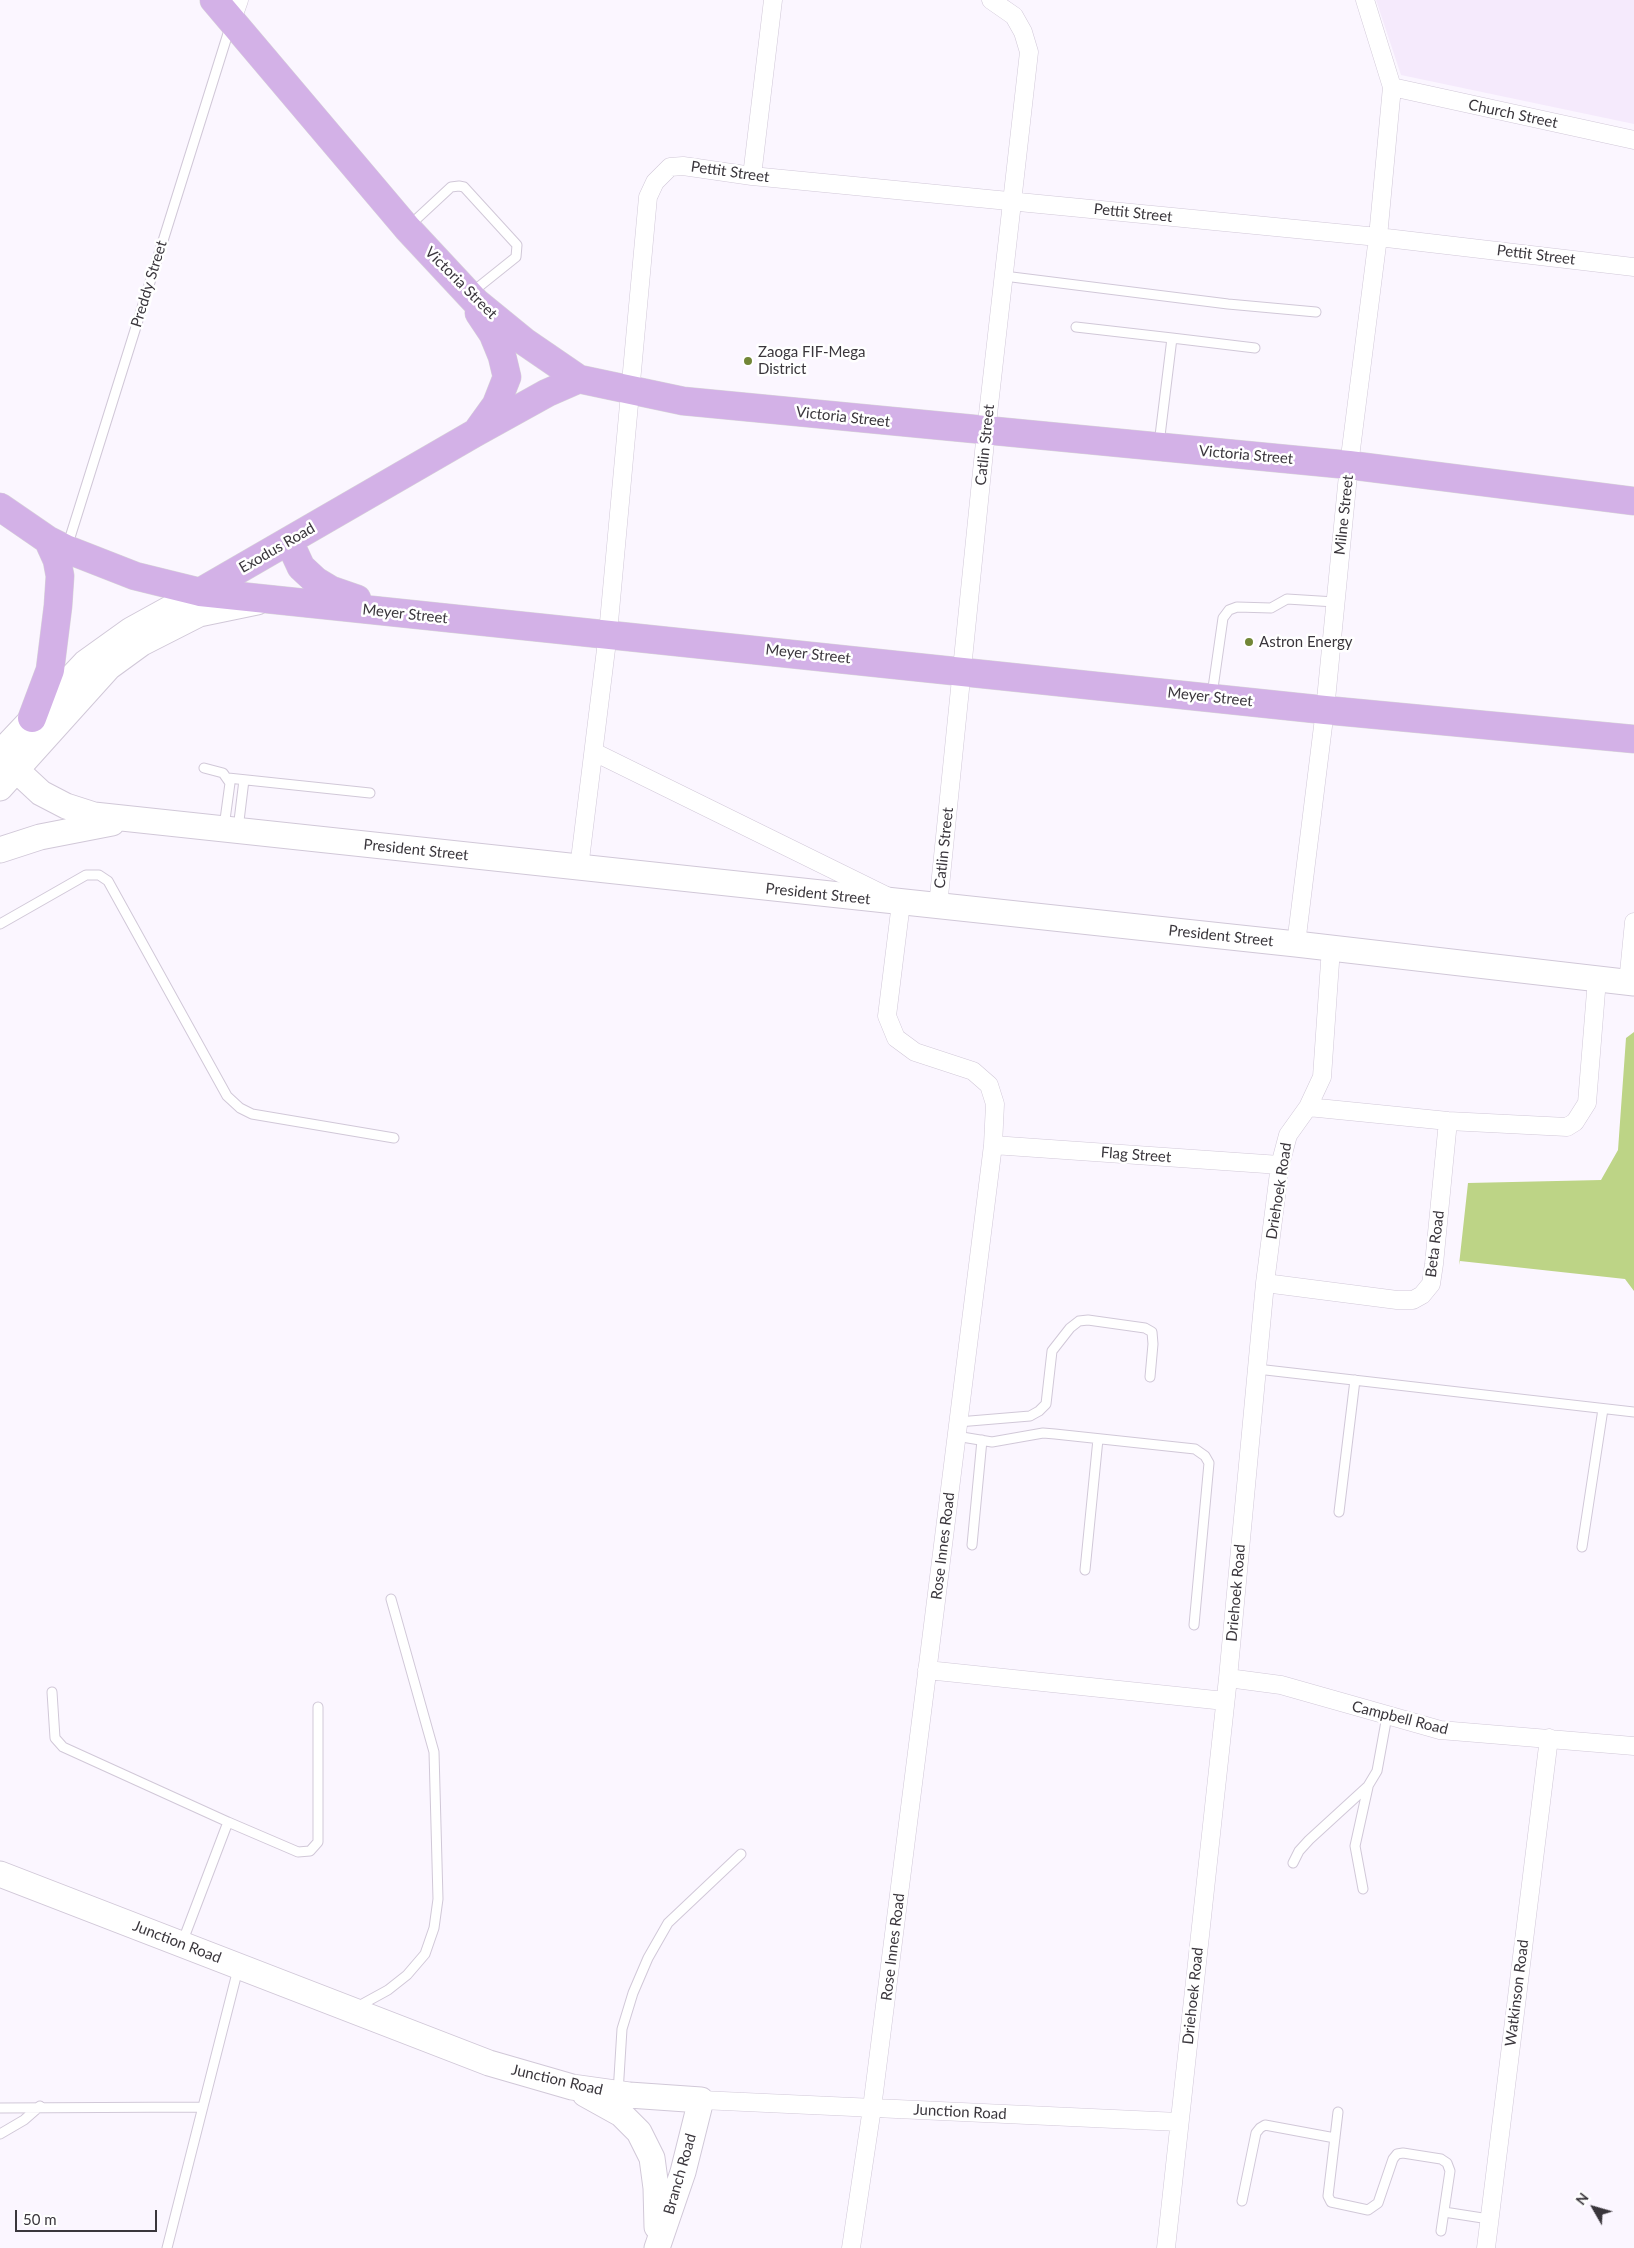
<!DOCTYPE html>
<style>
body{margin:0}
#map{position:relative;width:1634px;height:2248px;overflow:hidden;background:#fbf6ff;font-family:Lato,sans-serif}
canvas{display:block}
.north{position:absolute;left:1569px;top:2183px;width:50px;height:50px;-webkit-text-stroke:4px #fff;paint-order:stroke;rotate:308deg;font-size:14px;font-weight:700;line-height:20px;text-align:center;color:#3a363c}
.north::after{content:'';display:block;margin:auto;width:18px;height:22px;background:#3a363c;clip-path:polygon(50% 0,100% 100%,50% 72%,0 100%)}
.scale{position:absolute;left:15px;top:2210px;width:142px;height:22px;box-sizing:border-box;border:2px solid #3a363c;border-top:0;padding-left:6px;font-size:15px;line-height:18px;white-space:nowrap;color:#3a363c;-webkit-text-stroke:4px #fff;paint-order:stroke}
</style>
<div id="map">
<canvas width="1634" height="2248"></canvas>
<div class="north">N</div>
<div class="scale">50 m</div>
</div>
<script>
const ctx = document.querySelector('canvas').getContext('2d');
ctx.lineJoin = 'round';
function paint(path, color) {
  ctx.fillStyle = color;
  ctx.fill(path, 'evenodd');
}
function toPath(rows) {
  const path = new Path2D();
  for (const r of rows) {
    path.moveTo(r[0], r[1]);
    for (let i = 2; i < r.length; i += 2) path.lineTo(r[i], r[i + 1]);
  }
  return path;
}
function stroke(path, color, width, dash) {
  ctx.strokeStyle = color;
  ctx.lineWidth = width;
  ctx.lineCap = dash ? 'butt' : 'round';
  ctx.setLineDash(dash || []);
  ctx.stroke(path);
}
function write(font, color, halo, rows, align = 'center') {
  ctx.font = font + ' Lato,sans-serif';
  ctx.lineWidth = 5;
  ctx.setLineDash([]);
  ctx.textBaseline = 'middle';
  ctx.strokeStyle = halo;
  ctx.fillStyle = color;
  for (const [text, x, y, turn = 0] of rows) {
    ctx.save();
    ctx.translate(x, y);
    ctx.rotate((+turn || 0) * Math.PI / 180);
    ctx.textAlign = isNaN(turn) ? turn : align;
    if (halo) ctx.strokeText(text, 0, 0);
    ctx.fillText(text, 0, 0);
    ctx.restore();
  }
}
paint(toPath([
 [1376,0,1634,0,1634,124,1401,75]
]), '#f5eafc');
paint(toPath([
 [1634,1032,1634,1291,1625,1279,1460,1261,1459,1265,1468,1183,1601,1180,1618,1150,1626,1038]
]), '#bdd486');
const lane = toPath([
 [409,226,451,187,459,186,464,187,517,245,516,257,471,293],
 [1004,276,1228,304,1316,312],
 [1076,327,1172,338],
 [1159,444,1172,338,1255,348],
 [67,547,230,27],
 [1212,695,1223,618,1229,610,1237,607,1271,608,1287,599,1335,602],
 [204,768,223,773,230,783,224,827],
 [228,778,370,793],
 [238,829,244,780],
 [0,924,86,875,99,875,108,881,227,1096,240,1108,252,1114,394,1138],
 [1257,1369,1634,1412],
 [958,1422,1030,1416,1039,1411,1046,1404,1052,1351,1070,1328,1079,1321,1088,1320,1145,1328,1152,1332,1153,1344,1150,1377],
 [956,1436,992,1442,1043,1433,1055,1434,1195,1449,1205,1456,1209,1463,1194,1625],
 [1339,1512,1355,1380],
 [972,1545,982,1440],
 [1582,1547,1603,1409],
 [1085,1570,1098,1439],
 [52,1692,55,1738,63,1747,228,1822],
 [1293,1863,1299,1851,1309,1840,1368,1786,1377,1771,1387,1716],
 [1363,1889,1355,1846,1368,1787],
 [182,1943,228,1822,298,1852,310,1851,318,1842,318,1707],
 [357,2007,388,1990,407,1975,425,1954,434,1928,438,1899,434,1752,391,1599],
 [618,2093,622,2029,633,1993,648,1958,668,1923,741,1854],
 [0,2108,203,2107],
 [1338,2112,1328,2196,1331,2202,1368,2210,1378,2203,1393,2159,1397,2154,1403,2153,1441,2159,1447,2163,1450,2171,1441,2231],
 [0,2134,24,2120,40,2106],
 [1242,2201,1256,2133,1260,2128,1265,2125,1335,2138],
 [1444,2212,1489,2219],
 [167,2248,238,1969]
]);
const street = toPath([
 [232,20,239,0],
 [1392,87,1634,140],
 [752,176,773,0],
 [594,752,901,903,887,1016,896,1038,915,1052,973,1071,989,1085,995,1104,993,1145,926,1681,872,2108,851,2248],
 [579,868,608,633,648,197,655,182,670,167,683,166,752,176,1378,237,1634,267],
 [938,906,986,432,1029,52,1023,32,1014,16,991,0],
 [1296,944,1325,710,1349,465,1378,237,1392,87,1365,0],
 [1628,983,1634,922],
 [1308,1107,1448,1121,1567,1127,1575,1122,1587,1103,1597,979],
 [993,1145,1280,1165],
 [1265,1283,1397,1300,1413,1300,1422,1295,1431,1284,1434,1264,1448,1121],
 [927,1670,1225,1701],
 [1228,1678,1281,1685,1440,1730,1634,1746],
 [701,2100,1179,2122],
 [1166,2248,1228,1678,1265,1283,1280,1165,1288,1135,1308,1107,1322,1077,1331,948],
 [1486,2248,1549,1738]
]);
const secondary = toPath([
 [0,753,85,663,131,630,200,592],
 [0,755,41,793,66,806,94,815,1296,944,1634,983],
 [0,788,109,667,142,643,199,614,257,602],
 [0,850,40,837,112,823],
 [0,1874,489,2063,572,2087,629,2095,701,2100,683,2172,657,2248],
 [585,2094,621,2114,639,2132,652,2158,656,2188,657,2227]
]);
const primary = toPath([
 [214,0,407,228,476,302,525,342,579,379,683,401,1349,465,1634,501],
 [478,430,496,405,507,377,502,356,493,334,479,313],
 [0,507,48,540,66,549,135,576,200,592,1325,710,1634,739],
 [289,541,301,567,316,581,331,590,357,599],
 [200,592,475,433,547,393,579,379],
 [32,718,50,670,58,606,60,576,57,560,48,540]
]);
stroke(lane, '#d1c8d8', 11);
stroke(street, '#d1c8d8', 19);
stroke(secondary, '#d1c8d8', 27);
stroke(primary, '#d8d7d8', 29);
stroke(lane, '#fff', 9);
stroke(street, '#fff', 18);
stroke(secondary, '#fff', 25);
stroke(primary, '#d3b1e7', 28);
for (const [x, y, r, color] of [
 [748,361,5,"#728637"],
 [1249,642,5,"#728637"]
]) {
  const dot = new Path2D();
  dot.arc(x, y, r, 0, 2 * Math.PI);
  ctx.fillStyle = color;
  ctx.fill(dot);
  stroke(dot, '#fff', 2);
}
write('15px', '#3a363c', '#fff', [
 ["Church Street",1513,114,12],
 ["Pettit Street",730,172,8],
 ["Pettit Street",1133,213,6],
 ["Pettit Street",1536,255,7],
 ["Victoria Street",461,283,45],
 ["Preddy Street",149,284,-73],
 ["Victoria Street",843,417,6],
 ["Catlin Street",985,445,-84],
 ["Victoria Street",1246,455,5],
 ["Milne Street",1344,515,-84],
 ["Exodus Road",277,548,-30],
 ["Meyer Street",405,614,6],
 ["Meyer Street",808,654,6],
 ["Meyer Street",1210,697,6],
 ["Catlin Street",944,848,-84],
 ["President Street",416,850,6],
 ["President Street",818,894,6],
 ["President Street",1221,936,6],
 ["Flag Street",1136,1155,4],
 ["Driehoek Road",1279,1191,-81],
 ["Beta Road",1435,1244,-83],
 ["Rose Innes Road",943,1546,-83],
 ["Driehoek Road",1236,1593,-85],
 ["Campbell Road",1400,1718,14],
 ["Junction Road",177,1942,21],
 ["Rose Innes Road",893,1947,-83],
 ["Watkinson Road",1517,1993,-83],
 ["Driehoek Road",1193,1996,-84],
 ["Junction Road",557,2080,13],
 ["Junction Road",960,2112,3],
 ["Branch Road",680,2174,-74]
]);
write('15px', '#3a363c', '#fff', [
 ["Zaoga FIF-Mega",758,352],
 ["District",758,369],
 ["Astron Energy",1259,642]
], 'left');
</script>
